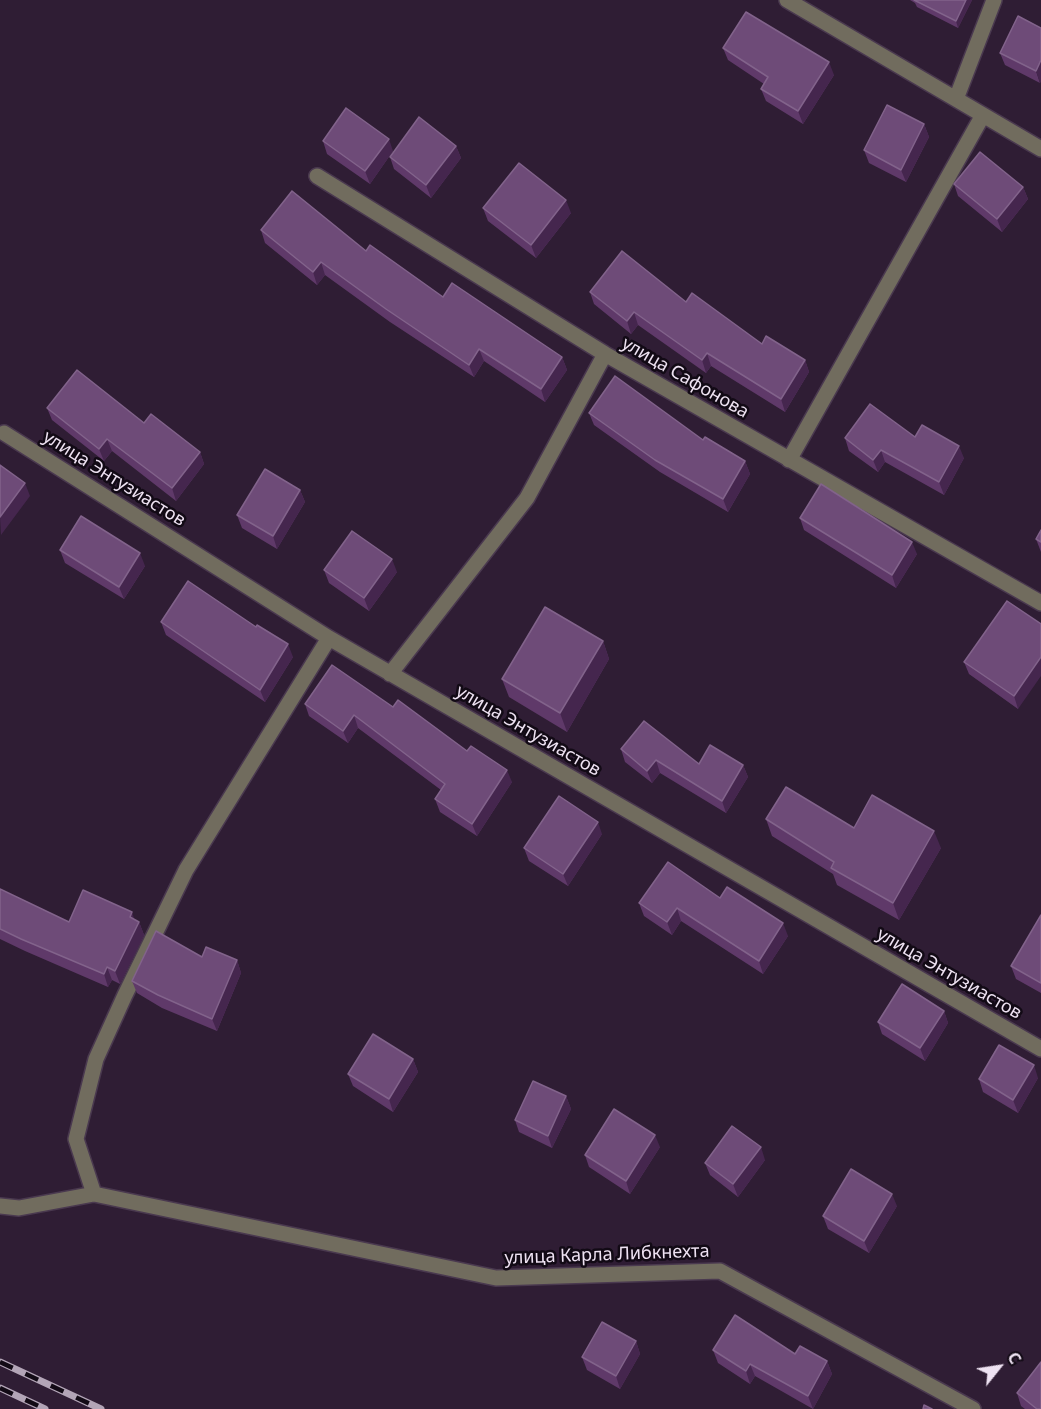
<!DOCTYPE html>
<meta charset="utf-8">
<style>
body{margin:0}
#map{position:relative;width:1041px;height:1409px;overflow:hidden;background:#2f1d34;font-family:"Noto Sans",sans-serif}
canvas{display:block}
.north{position:absolute;left:969px;top:1337px;width:60px;height:60px;-webkit-text-stroke:4px #120a15;paint-order:stroke;rotate:60deg;font-size:16px;font-weight:700;line-height:24px;text-align:center;color:#eee2f2}
.north::after{content:'';display:block;margin:auto;width:21px;height:27px;background:#eee2f2;clip-path:polygon(50% 0,100% 100%,50% 72%,0 100%)}
</style>
<div id="map">
<canvas width="1041" height="1409"></canvas>
<div class="north">С</div>
</div>
<script>
const ctx = document.querySelector('canvas').getContext('2d');
ctx.lineJoin = 'round';
function toPath(rows) {
  const path = new Path2D();
  for (const r of rows) {
    path.moveTo(r[0], r[1]);
    for (let i = 2; i < r.length; i += 2) path.lineTo(r[i], r[i + 1]);
  }
  return path;
}
function stroke(path, color, width, dash) {
  ctx.strokeStyle = color;
  ctx.lineWidth = width;
  ctx.lineCap = dash ? 'butt' : 'round';
  ctx.setLineDash(dash || []);
  ctx.stroke(path);
}
function paint(path, color) {
  ctx.fillStyle = color;
  ctx.fill(path, 'evenodd');
}
function write(font, color, halo, rows, align = 'center') {
  ctx.font = font + ' "Noto Sans",sans-serif';
  ctx.lineWidth = 5;
  ctx.setLineDash([]);
  ctx.textBaseline = 'middle';
  ctx.strokeStyle = halo;
  ctx.fillStyle = color;
  for (const [text, x, y, turn = 0] of rows) {
    ctx.save();
    ctx.translate(x, y);
    ctx.rotate((+turn || 0) * Math.PI / 180);
    ctx.textAlign = isNaN(turn) ? turn : align;
    if (halo) ctx.strokeText(text, 0, 0);
    ctx.fillText(text, 0, 0);
    ctx.restore();
  }
}
const minor = toPath([
 [787,0,1041,149],
 [956,99,994,0],
 [317,176,605,354,1041,603],
 [4,433,329,638,1041,1049],
 [789,460,983,115],
 [390,674,527,498,605,354],
 [94,1194,76,1139,96,1059,125,995,186,870,329,638],
 [0,1206,19,1208,94,1194,496,1278,720,1271,973,1409]
]);
stroke(minor, '#4a394f', 18);
stroke(minor, '#716c5e', 15);
const rail = toPath([
 [0,1362,101,1409],
 [0,1388,45,1409]
]);
stroke(rail, '#b3a5b7', 7);
stroke(rail, '#120a15', 4.5, [14]);
paint(toPath([
 [910,0,972,0,958,28,917,7,915,3],
 [1018,16,1040,83,1005,65,1000,53],
 [723,48,834,75,803,124,766,101,761,89,764,84,728,60],
 [924,124,929,137,906,182,869,163,864,150],
 [323,141,393,151,370,184,327,154],
 [456,146,461,158,431,198,394,169,390,157],
 [954,184,1023,187,1028,199,1002,232,958,196],
 [483,208,571,213,536,258,488,221],
 [261,230,366,251,443,297,562,357,567,370,545,402,484,361,474,377,390,322,325,275,317,285,265,243],
 [590,292,686,302,762,344,805,360,809,372,785,412,711,366,706,373,638,325,631,334,594,304],
 [47,408,144,423,200,452,204,464,176,501,112,451,104,461,52,420],
 [589,413,703,440,745,461,750,474,728,512,660,472,594,425],
 [915,437,964,458,944,495,885,462,878,472,849,451,845,438],
 [300,490,305,502,277,549,242,528,237,515],
 [800,518,917,554,896,588,804,530],
 [1041,530,1041,552,1036,539],
 [60,550,145,566,124,599,65,563],
 [324,570,397,572,369,611,329,583],
 [161,622,293,657,265,702,166,635],
 [1041,624,1018,709,969,674,964,662],
 [603,641,609,659,567,732,509,697,502,679],
 [305,704,393,707,467,751,512,782,477,836,440,812,435,799,441,790,358,728,348,743,309,716],
 [621,749,699,764,743,765,748,777,726,813,660,773,652,783,625,762],
 [766,819,854,828,941,848,899,920,837,885,833,874,772,836],
 [602,834,568,886,529,861,524,848],
 [0,889,69,922,135,920,139,922,144,935,120,984,112,980,108,987,25,951,0,939],
 [720,898,788,936,763,974,681,921,672,935,644,916,639,903],
 [1041,915,1041,993,1016,979,1011,966],
 [202,957,237,960,241,973,217,1031,162,1008,137,993,132,981],
 [944,1011,948,1023,925,1061,882,1034,878,1022],
 [413,1059,418,1072,393,1112,353,1086,348,1074],
 [1038,1078,1018,1113,983,1092,979,1079],
 [566,1096,571,1109,552,1148,519,1132,515,1120],
 [660,1147,630,1194,589,1167,585,1155],
 [765,1160,738,1197,710,1175,705,1163],
 [897,1206,869,1253,828,1229,823,1216],
 [636,1341,640,1354,620,1389,587,1370,582,1357],
 [713,1350,795,1354,827,1361,832,1374,813,1409,755,1376,750,1384,718,1363],
 [1017,1393,1041,1409,1025,1409,1021,1406]
]), '#5f3969');
paint(toPath([
 [966,0,972,0,958,28,956,21],
 [1041,60,1041,82,1040,83,1036,71],
 [829,62,834,75,803,124,798,111],
 [924,124,929,137,906,182,901,170],
 [389,139,393,151,370,184,365,171],
 [456,146,461,158,431,198,426,185],
 [1023,187,1028,199,1002,232,997,219],
 [566,200,571,213,536,258,531,245],
 [321,262,325,275,317,285,313,272],
 [634,312,638,325,631,334,627,321],
 [479,349,484,361,474,377,469,365],
 [707,353,711,366,706,373,702,360],
 [562,357,567,370,545,402,541,389],
 [805,360,809,372,785,412,781,399],
 [107,439,112,451,104,461,99,449],
 [959,446,964,458,944,495,939,482],
 [881,450,885,462,878,472,873,460],
 [200,452,204,464,176,501,172,488],
 [745,461,750,474,728,512,723,499],
 [25,483,30,496,1,535,0,517],
 [300,490,305,502,277,549,273,536],
 [912,542,917,554,896,588,892,575],
 [140,553,145,566,124,599,119,587],
 [392,559,397,572,369,611,364,598],
 [603,641,609,659,567,732,560,713],
 [288,644,293,657,265,702,260,690],
 [1041,657,1041,676,1018,709,1014,696],
 [354,715,358,728,348,743,343,731],
 [656,760,660,773,652,783,647,771],
 [743,765,748,777,726,813,722,801],
 [507,770,512,782,477,836,472,824],
 [598,822,602,834,568,886,563,874],
 [934,831,941,848,899,920,893,903],
 [677,908,681,921,672,935,667,922],
 [132,912,136,924,130,917],
 [139,922,144,935,120,984,115,971],
 [783,923,788,936,763,974,759,961],
 [237,960,241,973,217,1031,212,1019],
 [107,967,112,980,108,987,104,974],
 [944,1011,948,1023,925,1061,920,1048],
 [413,1059,418,1072,393,1112,389,1099],
 [1034,1065,1038,1078,1018,1113,1013,1100],
 [566,1096,571,1109,552,1148,548,1136],
 [655,1135,660,1147,630,1194,626,1181],
 [761,1147,765,1160,738,1197,733,1184],
 [892,1194,897,1206,869,1253,864,1241],
 [636,1341,640,1354,620,1389,616,1376],
 [827,1361,832,1374,813,1409,808,1396],
 [750,1364,755,1376,750,1384,746,1371]
]), '#45264e');
const building = toPath([
 [914,0,966,0,956,21,914,0],
 [746,12,829,62,798,111,761,89,768,77,723,48,746,12],
 [1018,16,1041,28,1041,60,1036,71,1000,53,1018,16],
 [887,105,924,124,901,170,864,150,887,105],
 [346,108,389,139,365,171,323,141,346,108],
 [419,117,456,146,426,185,390,157,419,117],
 [980,152,1023,187,997,219,954,184,980,152],
 [519,163,566,200,531,245,483,208,519,163],
 [292,191,366,251,370,245,443,297,452,283,562,357,541,389,479,349,469,365,386,309,321,262,313,272,261,230,292,191],
 [622,251,686,302,692,293,762,344,766,336,805,360,781,399,707,353,702,360,634,312,627,321,590,292,622,251],
 [77,370,144,423,151,414,200,452,172,488,107,439,99,449,47,408,77,370],
 [615,376,703,440,705,437,745,461,723,499,655,460,589,413,615,376],
 [870,404,915,437,922,425,959,446,939,482,881,450,873,460,845,438,870,404],
 [0,465,25,483,0,517,0,465],
 [265,469,300,490,273,536,237,515,265,469],
 [821,484,912,542,892,575,800,518,821,484],
 [81,516,140,553,119,587,60,550,81,516],
 [1041,530,1041,542,1036,539,1041,530],
 [352,531,392,559,364,598,324,570,352,531],
 [188,581,256,627,257,625,288,644,260,690,161,622,188,581],
 [1007,601,1041,624,1041,657,1014,696,964,662,1007,601],
 [545,607,603,641,560,713,502,679,545,607],
 [332,665,393,707,398,700,467,751,471,746,507,770,472,824,435,799,445,784,354,715,343,731,305,704,332,665],
 [644,721,699,764,710,745,743,765,722,801,656,760,647,771,621,749,644,721],
 [786,787,854,828,872,795,934,831,893,903,831,868,834,862,766,819,786,787],
 [559,796,598,822,563,874,524,848,559,796],
 [668,862,720,898,727,887,783,923,759,961,677,908,667,922,639,903,668,862],
 [0,889,69,922,83,890,132,912,130,917,139,922,115,971,107,967,104,974,21,939,0,929,0,889],
 [1041,915,1041,983,1011,966,1041,915],
 [156,931,202,957,206,947,237,960,212,1019,158,995,132,981,156,931],
 [902,984,944,1011,920,1048,878,1022,902,984],
 [373,1034,413,1059,389,1099,348,1074,373,1034],
 [999,1045,1034,1065,1013,1100,979,1079,999,1045],
 [533,1081,566,1096,548,1136,515,1120,533,1081],
 [614,1109,655,1135,626,1181,585,1155,614,1109],
 [732,1126,761,1147,733,1184,705,1163,732,1126],
 [851,1169,892,1194,864,1241,823,1216,851,1169],
 [735,1315,795,1354,800,1346,827,1361,808,1396,750,1364,746,1371,713,1350,735,1315],
 [602,1322,636,1341,616,1376,582,1357,602,1322],
 [1041,1362,1041,1409,1037,1409,1017,1393,1041,1362],
 [924,1405,932,1409,923,1409,924,1405]
]);
paint(building, '#6e4b78');
stroke(building, '#82638b', 1.5);
write('18px', '#eee2f2', '#120a15', [
 ["улица Сафонова",685,378,30],
 ["улица Энтузиастов",114,479,32],
 ["улица Энтузиастов",528,731,30],
 ["улица Энтузиастов",949,974,30],
 ["улица Карла Либкнехта",607,1255,-2]
]);
</script>
